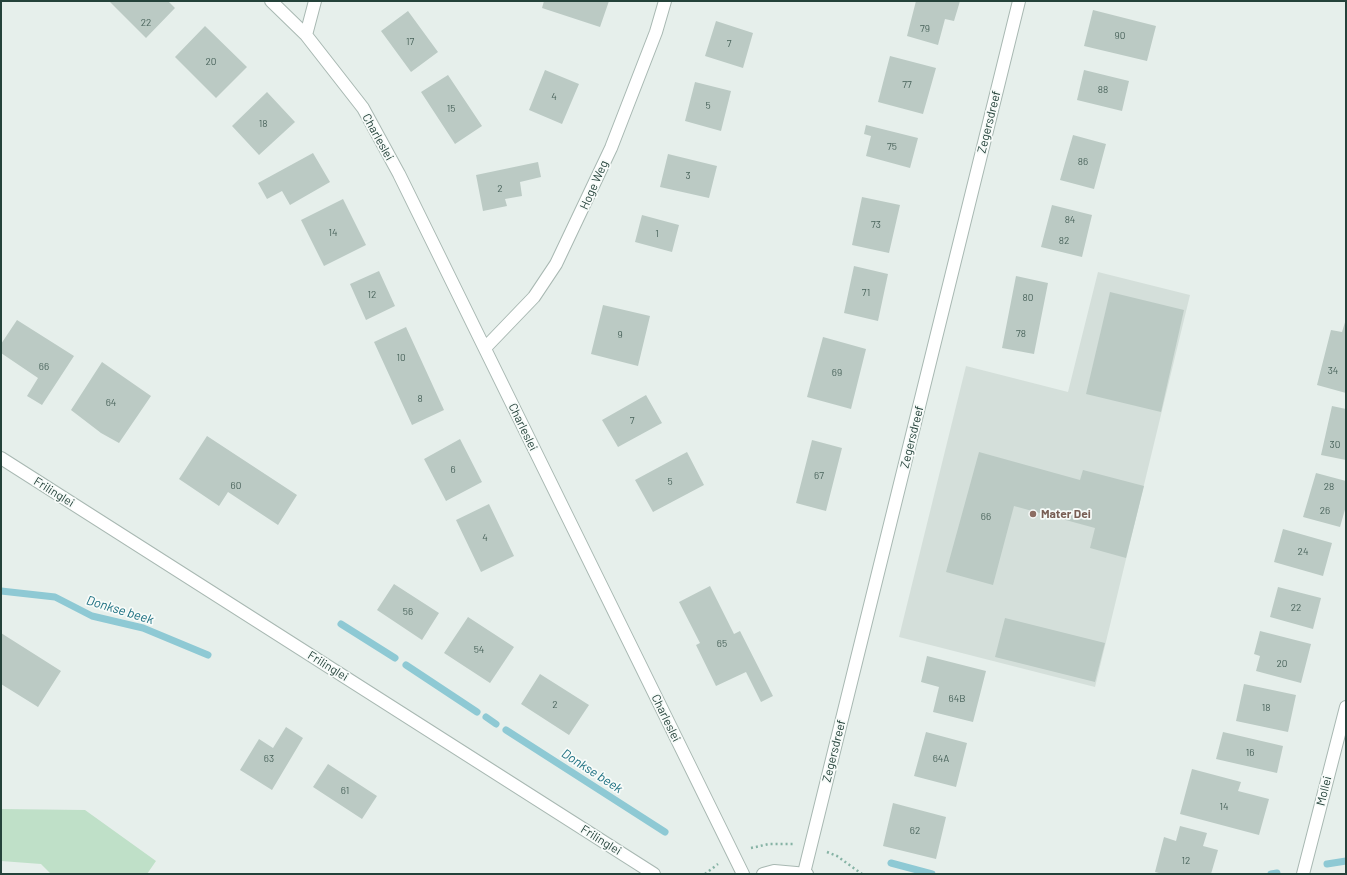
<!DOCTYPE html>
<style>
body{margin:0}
#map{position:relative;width:1347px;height:875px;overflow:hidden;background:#e6efeb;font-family:Barlow,sans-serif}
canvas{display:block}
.frame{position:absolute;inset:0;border:2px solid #24423a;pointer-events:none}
</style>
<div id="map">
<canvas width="1347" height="875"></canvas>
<div class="frame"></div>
</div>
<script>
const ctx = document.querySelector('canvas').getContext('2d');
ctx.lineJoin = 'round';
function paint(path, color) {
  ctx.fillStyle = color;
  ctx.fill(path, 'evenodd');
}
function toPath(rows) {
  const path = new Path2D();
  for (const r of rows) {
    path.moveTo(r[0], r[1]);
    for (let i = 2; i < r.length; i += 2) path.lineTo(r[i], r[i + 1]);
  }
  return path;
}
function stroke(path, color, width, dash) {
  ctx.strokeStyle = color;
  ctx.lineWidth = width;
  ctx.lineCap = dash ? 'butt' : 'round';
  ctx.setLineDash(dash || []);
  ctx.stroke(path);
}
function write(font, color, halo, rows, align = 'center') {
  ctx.font = font + ' Barlow,sans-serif';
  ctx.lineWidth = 3.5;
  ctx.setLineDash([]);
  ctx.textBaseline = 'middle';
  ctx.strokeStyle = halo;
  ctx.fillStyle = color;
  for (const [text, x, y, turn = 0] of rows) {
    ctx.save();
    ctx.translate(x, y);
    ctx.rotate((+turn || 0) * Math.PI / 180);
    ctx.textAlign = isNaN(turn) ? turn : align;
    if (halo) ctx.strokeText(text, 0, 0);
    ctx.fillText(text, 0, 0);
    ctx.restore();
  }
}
paint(toPath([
 [1098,272,1190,295,1095,687,899,637,966,366,1068,392]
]), '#d4dfda');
paint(toPath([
 [1,809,85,810,156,861,147,874,51,874,41,864,1,861]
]), '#bfe0c8');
stroke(toPath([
 [1,591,55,597,92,616,143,628,208,655],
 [341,624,395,658],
 [406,665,477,712],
 [486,717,496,724],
 [506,730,665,832],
 [891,863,932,874],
 [1327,864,1346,861],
 [1271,874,1277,873]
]), '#8ec9d4', 7);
paint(toPath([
 [109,1,168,1,175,8,146,38],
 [544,1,609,1,600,27,542,8],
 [916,1,960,1,954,21,945,19,938,45,907,36],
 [1093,10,1156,26,1147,61,1084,46],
 [408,11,438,52,411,72,381,31],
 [716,21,753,33,743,68,705,56],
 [205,26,247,67,216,98,175,57],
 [890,56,936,68,923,114,878,102],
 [545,70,579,84,562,124,529,110],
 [1084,70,1129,81,1122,111,1077,100],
 [448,75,482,126,455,144,421,92],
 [695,82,731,91,721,131,685,121],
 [267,92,295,122,259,155,232,126],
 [866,125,918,138,910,168,866,156,871,136,864,134],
 [1073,135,1106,144,1094,189,1060,180],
 [313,153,330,182,290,205,282,191,267,199,258,183],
 [668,154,717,166,709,198,660,187],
 [538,162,541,177,520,182,522,196,505,199,507,206,483,211,476,175],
 [862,197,900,205,889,253,852,245],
 [343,199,366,245,324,266,301,220],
 [1052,205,1092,215,1082,257,1041,247],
 [642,215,679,225,672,252,635,242],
 [854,266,888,274,878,321,844,313],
 [379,271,395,306,366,320,350,284],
 [1016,276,1048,283,1034,354,1002,348],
 [1110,292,1184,310,1161,412,1086,394],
 [603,305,650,316,638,366,591,354],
 [1346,319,1346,393,1317,385,1331,330,1342,332],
 [17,320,74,356,42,405,27,396,38,378,1,353,1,344],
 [406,327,444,410,412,425,374,342],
 [823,337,866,349,851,409,807,397],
 [102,362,151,396,119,443,101,433,71,410],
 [646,395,662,423,618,447,602,420],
 [1332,406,1346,409,1346,460,1321,455],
 [207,436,297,495,278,525,228,492,219,506,179,479],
 [460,439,482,482,446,501,424,459],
 [812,440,842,448,826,511,796,503],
 [687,452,704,485,653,512,635,480],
 [979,452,1080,480,1083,470,1144,486,1126,558,1090,548,1095,528,1014,506,993,585,946,572],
 [1316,473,1346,481,1346,506,1340,527,1303,517],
 [489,504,514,556,481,572,456,520],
 [1283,529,1332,543,1323,576,1274,562],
 [394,584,439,613,422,640,377,610],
 [710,586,734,634,740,631,773,696,761,702,746,672,716,686,696,645,700,643,679,602],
 [1278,587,1321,598,1313,629,1270,617],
 [468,617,514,647,490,683,444,653],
 [1005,618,1105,643,1095,682,995,657],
 [1260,631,1311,644,1301,683,1256,671,1260,656,1254,654],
 [1,633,61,671,38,707,1,684],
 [927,656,986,671,973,722,933,712,939,687,921,682],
 [540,674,589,705,569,735,521,704],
 [1244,684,1296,695,1288,732,1236,721],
 [286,727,303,738,272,790,240,770,259,739,273,748],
 [926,732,967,743,956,787,914,776],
 [1223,732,1283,746,1277,773,1216,759],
 [328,764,377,796,362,819,313,787],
 [1192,769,1241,782,1238,791,1269,799,1259,835,1180,814],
 [893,803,946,817,936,859,883,846],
 [1180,826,1207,833,1203,846,1218,850,1211,874,1163,874,1155,872,1164,837,1176,841]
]), '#bbcac4');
const minor = toPath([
 [271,1,306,35,363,108,399,174,743,874],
 [306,35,315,1],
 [485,348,534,297,556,264,611,148,656,32,665,1],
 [1,458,654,874],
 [804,873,1019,1],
 [763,874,774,871,807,874],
 [1303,874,1346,707]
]);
stroke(minor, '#a8b8b2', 14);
stroke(toPath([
 [751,848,769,844,793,844],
 [827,852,837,856,862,874],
 [705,874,718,864]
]), '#86b3a5', 2.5, [2, 3]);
stroke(minor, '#fff', 12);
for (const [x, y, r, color] of [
 [1033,514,4,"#8d6e63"]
]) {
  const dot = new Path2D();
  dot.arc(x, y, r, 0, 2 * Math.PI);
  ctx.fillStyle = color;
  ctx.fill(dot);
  stroke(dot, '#f7fbf9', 1.5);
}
write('10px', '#4a645c', null, [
 ["22",146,23],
 ["79",925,29],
 ["90",1120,36],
 ["17",410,42],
 ["7",729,44],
 ["20",211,62],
 ["77",907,85],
 ["88",1103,90],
 ["4",554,97],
 ["5",708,106],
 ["15",451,109],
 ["18",263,124],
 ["75",892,147],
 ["86",1083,162],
 ["3",688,176],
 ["2",500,189],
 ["84",1070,220],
 ["73",876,225],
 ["14",333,233],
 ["1",657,234],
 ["82",1064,241],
 ["71",866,293],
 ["12",372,295],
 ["80",1028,298],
 ["78",1021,334],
 ["9",620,335],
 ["10",401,358],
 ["66",44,367],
 ["34",1333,371],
 ["69",837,373],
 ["8",420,399],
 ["64",111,403],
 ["7",632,421],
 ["30",1335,445],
 ["6",453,470],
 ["67",819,476],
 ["5",670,482],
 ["60",236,486],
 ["28",1329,487],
 ["26",1325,511],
 ["66",986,517],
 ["4",485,538],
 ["24",1303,552],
 ["22",1296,608],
 ["56",408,612],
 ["65",722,644],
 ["54",479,650],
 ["20",1282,664],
 ["64B",957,699],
 ["2",555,705],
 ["18",1266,708],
 ["16",1250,753],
 ["63",269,759],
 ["64A",941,759],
 ["61",345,791],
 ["14",1224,807],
 ["62",915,831],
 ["12",1186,861]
]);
write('12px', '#24423a', '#f7fbf9', [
 ["Zegersdreef",989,122,-76],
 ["Charleslei",378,137,61],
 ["Hoge Weg",594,185,-66],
 ["Charleslei",523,427,64],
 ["Zegersdreef",912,437,-76],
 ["Frilinglei",54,492,32],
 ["Frilinglei",328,666,32],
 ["Charleslei",666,718,64],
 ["Zegersdreef",834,751,-76],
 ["Mollei",1324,791,-76],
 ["Frilinglei",601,840,32]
]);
write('bold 12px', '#785e54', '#f7fbf9', [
 ["Mater Dei",1041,514]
], 'left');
write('italic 13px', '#1c6f80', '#f7fbf9', [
 ["Donkse beek",120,610,17],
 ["Donkse beek",592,771,33]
]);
</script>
